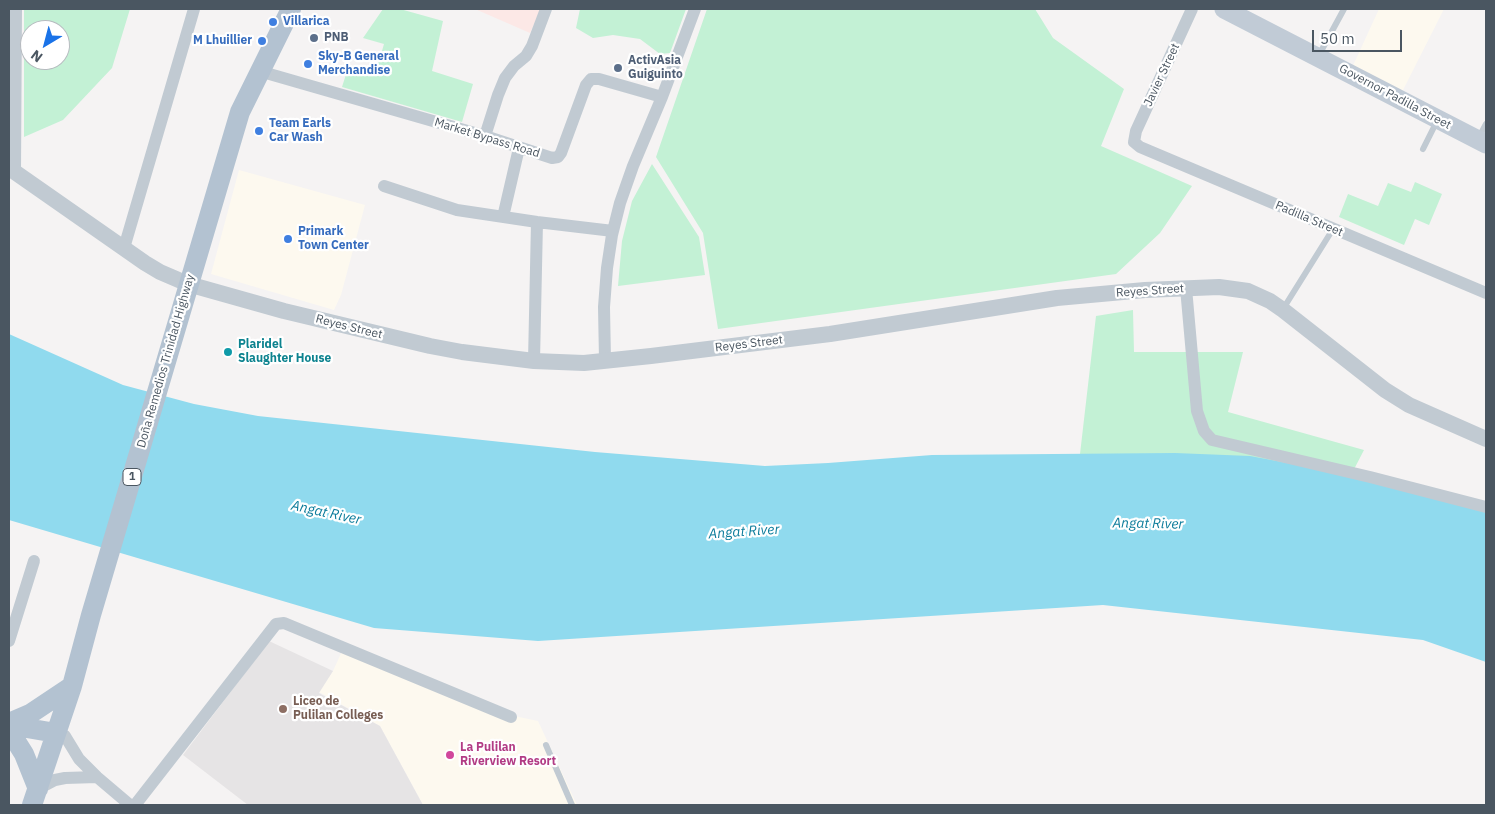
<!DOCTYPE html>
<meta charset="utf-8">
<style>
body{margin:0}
#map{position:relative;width:1495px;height:814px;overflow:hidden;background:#f5f3f3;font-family:"IBM Plex Sans",sans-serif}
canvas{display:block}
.frame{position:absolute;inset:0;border:10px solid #4a5661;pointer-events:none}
.north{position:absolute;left:20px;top:20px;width:50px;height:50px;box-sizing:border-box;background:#fff;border:1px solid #b7bbc0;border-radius:50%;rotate:217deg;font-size:14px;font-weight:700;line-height:20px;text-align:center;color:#4a5661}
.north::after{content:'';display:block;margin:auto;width:18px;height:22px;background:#1a73e8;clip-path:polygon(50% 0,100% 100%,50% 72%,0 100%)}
.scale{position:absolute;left:1312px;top:30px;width:90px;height:22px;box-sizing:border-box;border:2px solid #4a5661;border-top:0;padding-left:6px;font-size:15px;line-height:18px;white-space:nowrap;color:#4a5661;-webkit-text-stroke:4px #fff;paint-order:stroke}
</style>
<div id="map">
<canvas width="1495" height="814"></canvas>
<div class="frame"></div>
<div class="north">N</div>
<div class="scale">50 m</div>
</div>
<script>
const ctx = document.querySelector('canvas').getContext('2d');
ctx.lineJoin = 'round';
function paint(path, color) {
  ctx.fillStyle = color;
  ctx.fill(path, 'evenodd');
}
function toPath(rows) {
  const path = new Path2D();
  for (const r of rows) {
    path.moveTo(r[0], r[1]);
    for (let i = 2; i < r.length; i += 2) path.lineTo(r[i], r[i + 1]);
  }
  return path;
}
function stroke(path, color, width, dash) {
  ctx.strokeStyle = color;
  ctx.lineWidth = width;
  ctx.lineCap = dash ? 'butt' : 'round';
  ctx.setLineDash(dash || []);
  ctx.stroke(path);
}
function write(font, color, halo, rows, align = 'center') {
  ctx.font = font + ' "IBM Plex Sans",sans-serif';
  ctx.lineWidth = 4.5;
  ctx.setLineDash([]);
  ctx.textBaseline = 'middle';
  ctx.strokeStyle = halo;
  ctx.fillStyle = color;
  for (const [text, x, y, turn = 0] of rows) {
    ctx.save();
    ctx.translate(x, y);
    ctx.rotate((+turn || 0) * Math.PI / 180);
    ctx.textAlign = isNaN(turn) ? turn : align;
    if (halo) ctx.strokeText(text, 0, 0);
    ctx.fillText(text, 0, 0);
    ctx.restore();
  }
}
paint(toPath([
 [1379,9,1444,9,1401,94,1351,70],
 [239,170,365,205,341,295,334,310,211,274],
 [343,649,500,713,538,721,577,805,423,805,380,726,319,692,333,671]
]), '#fdf9ef');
paint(toPath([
 [269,641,333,671,319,693,380,726,423,805,248,805,183,755]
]), '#e6e4e5');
paint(toPath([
 [475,9,541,9,530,33]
]), '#fce8e6');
paint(toPath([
 [24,9,130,9,112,68,63,120,24,137],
 [30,30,60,30,60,60,30,60],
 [383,9,400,9,443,21,432,71,473,84,462,122,342,87,348,68,375,75,384,44,363,38],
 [580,9,686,9,670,53,660,54,640,39,613,35,593,38,576,28],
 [707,9,1035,9,1053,38,1124,89,1101,146,1192,186,1160,233,1116,274,718,329,703,233,656,157],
 [652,164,699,237,705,275,618,286,622,241,632,201],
 [1415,182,1442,194,1429,225,1415,219,1404,245,1339,217,1348,194,1378,206,1388,183,1411,192],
 [1133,310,1134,352,1243,352,1228,412,1364,450,1350,477,1080,454,1096,316]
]), '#c3f1d5');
paint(toPath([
 [9,334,123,385,194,404,258,416,595,452,765,466,828,463,932,455,1175,453,1250,456,1309,467,1486,511,1486,662,1423,640,1103,605,538,641,374,628,9,520]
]), '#90daee');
stroke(toPath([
 [1319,55,1344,9],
 [1478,139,1486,124],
 [1423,149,1437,121],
 [1283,309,1333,229],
 [546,745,572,805]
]), '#c1cad2', 6);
stroke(toPath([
 [1192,9,1136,131,1134,142,1140,147,1486,293],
 [259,71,485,136,552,158,558,157,561,153,586,85,591,79,599,79,662,97],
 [485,136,498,95,505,78,514,66,526,56,532,46,546,9],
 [15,172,16,9],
 [384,186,457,210,537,222,613,231],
 [503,217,519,148],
 [124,248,194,9],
 [1186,288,1197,411,1204,431,1212,440,1370,477,1486,507],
 [605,360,604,307,607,268,612,235,620,203,633,166,662,97,695,9],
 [534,361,537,222],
 [9,641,34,561],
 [56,733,65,736,79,759,97,777,130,805],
 [38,789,55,780,65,778,97,777],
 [135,805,276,624,284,623,511,717]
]), '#c1cad2', 12);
stroke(toPath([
 [9,168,145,263,160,272,188,284,284,311,430,346,462,352,534,361,584,363,651,356,830,334,1057,298,1145,290,1219,287,1248,291,1270,301,1283,310,1385,390,1409,405,1486,439]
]), '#c1cad2', 16);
stroke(toPath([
 [1224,9,1486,144]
]), '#c1cbd6', 19);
stroke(toPath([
 [9,723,30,714,72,686],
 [9,725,56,733],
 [9,730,24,754,38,789],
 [32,805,72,686,91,615,240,112,291,9]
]), '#b3c2d1', 20);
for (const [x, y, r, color] of [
 [273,22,5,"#3f7fe0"],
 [314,38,5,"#5c6f8a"],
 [262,41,5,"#3f7fe0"],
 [308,64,5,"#3f7fe0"],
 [618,68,5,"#5c6f8a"],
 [259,131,5,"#3f7fe0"],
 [288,239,5,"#3f7fe0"],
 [228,352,5,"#0f9aa8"],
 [283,709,5,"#8d6e63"],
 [450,755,5,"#d1479c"]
]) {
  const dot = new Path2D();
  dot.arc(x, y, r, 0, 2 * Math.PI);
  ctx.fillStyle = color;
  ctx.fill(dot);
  stroke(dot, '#fff', 2);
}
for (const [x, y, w] of [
 [132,477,18]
]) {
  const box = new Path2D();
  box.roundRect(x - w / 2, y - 8.5, w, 17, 4);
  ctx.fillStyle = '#fff';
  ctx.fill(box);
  stroke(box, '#4a5661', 1);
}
write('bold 11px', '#4a5661', null, [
 ["1",132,477]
]);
write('bold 12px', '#366cbe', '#fff', [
 ["Villarica",283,22],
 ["M Lhuillier",252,41,"right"],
 ["Sky-B General",318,57],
 ["Merchandise",318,71],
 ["Team Earls",269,124],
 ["Car Wash",269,138],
 ["Primark",298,232],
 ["Town Center",298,246]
], 'left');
write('bold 12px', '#4e5e75', '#fff', [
 ["PNB",324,38],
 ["ActivAsia",628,61],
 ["Guiguinto",628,75]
], 'left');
write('12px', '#4a5661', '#fff', [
 ["Javier Street",1162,75,-65],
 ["Governor Padilla Street",1395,97,28],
 ["Market Bypass Road",487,138,17],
 ["Padilla Street",1309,219,23],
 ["Reyes Street",1150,291,-4],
 ["Reyes Street",349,327,14],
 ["Reyes Street",749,344,-7],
 ["Doña Remedios Trinidad Highway",166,361,-74]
]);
write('bold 12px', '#0d838f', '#fff', [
 ["Plaridel",238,345],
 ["Slaughter House",238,359]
], 'left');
write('bold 12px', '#785e54', '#fff', [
 ["Liceo de",293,702],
 ["Pulilan Colleges",293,716]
], 'left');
write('bold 12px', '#b23c85', '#fff', [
 ["La Pulilan",460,748],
 ["Riverview Resort",460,762]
], 'left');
write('italic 14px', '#0c7c9b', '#fff', [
 ["Angat River",326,513,12],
 ["Angat River",1148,524,1],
 ["Angat River",744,532,-4]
]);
</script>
